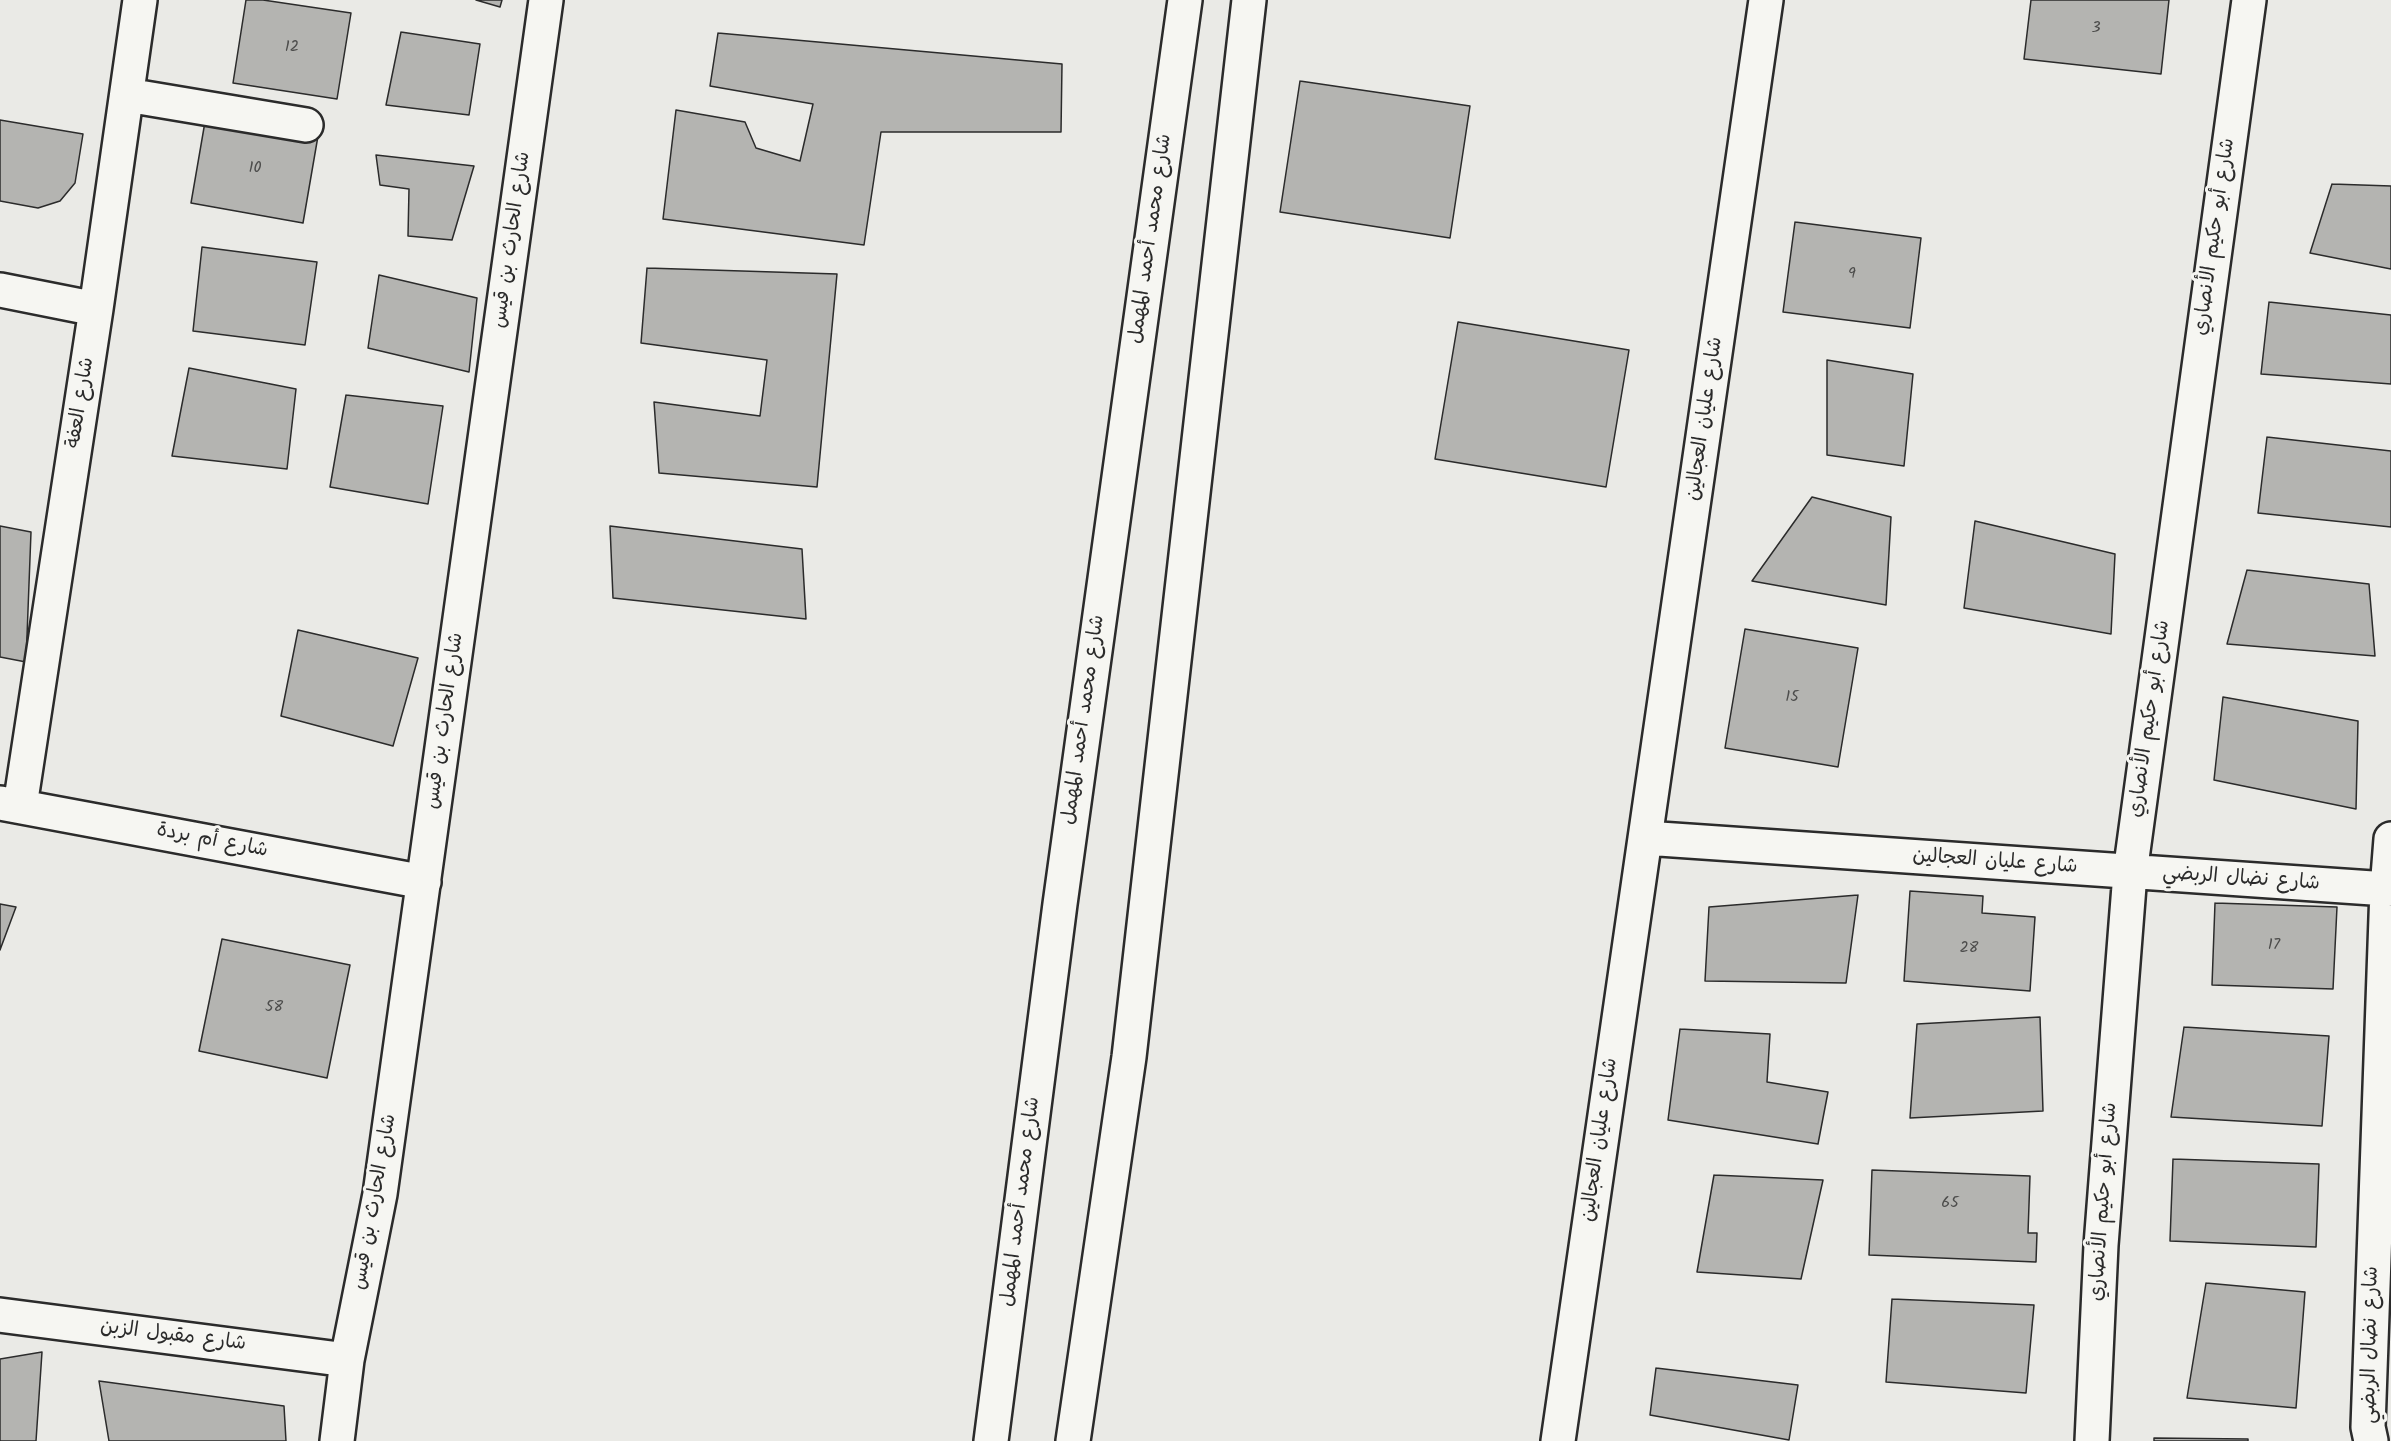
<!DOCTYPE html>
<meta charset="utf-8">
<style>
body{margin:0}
canvas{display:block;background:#eaeae6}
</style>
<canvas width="2391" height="1441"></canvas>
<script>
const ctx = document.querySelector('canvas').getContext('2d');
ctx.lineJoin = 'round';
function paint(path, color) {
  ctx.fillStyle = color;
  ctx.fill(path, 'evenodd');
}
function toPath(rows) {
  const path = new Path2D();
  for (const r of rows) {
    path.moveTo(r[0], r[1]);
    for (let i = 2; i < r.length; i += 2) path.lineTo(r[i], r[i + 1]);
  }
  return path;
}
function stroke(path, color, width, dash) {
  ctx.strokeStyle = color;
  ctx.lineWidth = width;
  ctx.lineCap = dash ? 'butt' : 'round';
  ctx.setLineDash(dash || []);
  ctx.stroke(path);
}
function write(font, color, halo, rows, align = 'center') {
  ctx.font = font + ' Kalam,"Playpen Sans Arabic",sans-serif';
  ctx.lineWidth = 6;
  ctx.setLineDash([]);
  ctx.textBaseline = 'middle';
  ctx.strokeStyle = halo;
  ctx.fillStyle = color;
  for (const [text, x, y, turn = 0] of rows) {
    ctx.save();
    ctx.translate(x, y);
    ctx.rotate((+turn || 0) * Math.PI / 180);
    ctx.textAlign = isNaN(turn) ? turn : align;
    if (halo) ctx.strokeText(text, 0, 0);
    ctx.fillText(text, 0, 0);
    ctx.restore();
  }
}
const building = toPath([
 [246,0,263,0,351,13,337,99,233,83,246,0],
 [476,0,502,0,500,7,476,0],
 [2031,0,2169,0,2161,74,2024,59,2031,0],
 [401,32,480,44,469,115,386,105,401,32],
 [718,33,1062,64,1061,132,881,132,864,245,663,219,676,110,745,122,756,148,800,161,813,104,710,86,718,33],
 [1300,81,1470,106,1450,238,1280,212,1300,81],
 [206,116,318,136,303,223,191,203,206,116],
 [0,120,83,134,75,183,60,201,38,208,0,201,0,120],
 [376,155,474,166,452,240,408,236,409,189,380,185,376,155],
 [2332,184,2391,186,2391,269,2310,253,2332,184],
 [1795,222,1921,238,1910,328,1783,312,1795,222],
 [202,247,317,262,305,345,193,331,202,247],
 [647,268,837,274,817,487,659,473,654,402,760,416,767,360,641,343,647,268],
 [379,275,477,298,469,372,368,348,379,275],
 [2269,302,2391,315,2391,384,2261,374,2269,302],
 [1458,322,1629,350,1606,487,1435,459,1458,322],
 [1827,360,1913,374,1904,466,1827,455,1827,360],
 [189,368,296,389,287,469,172,456,189,368],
 [346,395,443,406,428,504,330,487,346,395],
 [2267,437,2391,451,2391,527,2258,513,2267,437],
 [1812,497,1891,517,1886,605,1752,581,1812,497],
 [1975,521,2115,554,2111,634,1964,608,1975,521],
 [0,526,31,532,26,662,0,657,0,526],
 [610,526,802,549,806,619,613,598,610,526],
 [2247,570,2369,584,2375,656,2227,644,2247,570],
 [1745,629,1858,648,1838,767,1725,748,1745,629],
 [298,630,418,658,393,746,281,716,298,630],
 [2223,697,2358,721,2356,809,2214,780,2223,697],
 [1910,891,1983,896,1982,913,2035,917,2030,991,1904,981,1910,891],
 [1858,895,1846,983,1705,981,1709,907,1858,895],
 [2215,903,2337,907,2333,989,2212,985,2215,903],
 [0,904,16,907,0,950,0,904],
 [222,939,350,965,327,1078,199,1051,222,939],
 [2040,1017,2043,1111,1910,1118,1917,1024,2040,1017],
 [2184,1027,2329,1036,2322,1126,2171,1117,2184,1027],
 [1680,1029,1770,1034,1767,1082,1828,1092,1818,1144,1668,1120,1680,1029],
 [2173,1159,2319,1164,2316,1247,2170,1241,2173,1159],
 [1872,1170,2030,1176,2028,1233,2037,1233,2036,1262,1869,1255,1872,1170],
 [1714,1175,1823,1180,1801,1279,1697,1272,1714,1175],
 [2206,1283,2305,1292,2296,1408,2187,1398,2206,1283],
 [1892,1299,2034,1305,2026,1393,1886,1382,1892,1299],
 [42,1352,36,1441,0,1441,0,1359,42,1352],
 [1656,1368,1798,1385,1789,1440,1650,1415,1656,1368],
 [99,1381,284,1406,286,1441,109,1441,99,1381],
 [2154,1438,2248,1439,2248,1441,2154,1441,2154,1438]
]);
paint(building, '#b4b4b1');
stroke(building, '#2b2b2b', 1.5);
const minor = toPath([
 [127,95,306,125],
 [0,290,96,309],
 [0,803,424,882],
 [20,806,96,309,140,0],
 [1645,838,2387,889],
 [0,1315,347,1360],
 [337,1441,347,1360,380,1194,546,0],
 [1558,1441,1766,0],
 [2092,1441,2101,1245,2130,873,2249,0],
 [2371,1441,2368,1427,2387,889,2391,839]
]);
const major = toPath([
 [991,1441,1060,904,1185,0],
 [1073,1441,1129,1057,1249,0]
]);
stroke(minor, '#2b2b2b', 38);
stroke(major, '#2b2b2b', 38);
stroke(minor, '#f6f6f2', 33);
stroke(major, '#f6f6f2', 33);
write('16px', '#4d4d4c', null, [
 ["3",2096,29],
 ["12",292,48],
 ["10",255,169],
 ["9",1852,275],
 ["15",1792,698],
 ["17",2274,946],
 ["28",1969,949],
 ["58",274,1008],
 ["65",1950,1204]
]);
write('20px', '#2b2b2b', '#f6f6f2', [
 ["شارع أبو حكيم الأنصاري",2216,237,-82],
 ["شارع محمد أحمد المهمل",1152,239,-82],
 ["شارع الحارث بن قيس",513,240,-82],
 ["شارع العفة",82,403,-81],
 ["شارع عليان العجالين",1706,419,-82],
 ["شارع أبو حكيم الأنصاري",2151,719,-82],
 ["شارع محمد أحمد المهمل",1085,720,-82],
 ["شارع الحارث بن قيس",446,721,-82],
 ["شارع أم بردة",212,842,11],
 ["شارع عليان العجالين",1995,863,4],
 ["شارع نضال الربضي",2241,880,4],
 ["شارع عليان العجالين",1601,1140,-82],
 ["شارع الحارث بن قيس",376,1202,-80],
 ["شارع محمد أحمد المهمل",1022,1202,-83],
 ["شارع أبو حكيم الأنصاري",2105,1202,-86],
 ["شارع مقبول الزبن",173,1337,7],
 ["شارع نضال الربضي",2372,1345,-89]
]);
</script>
